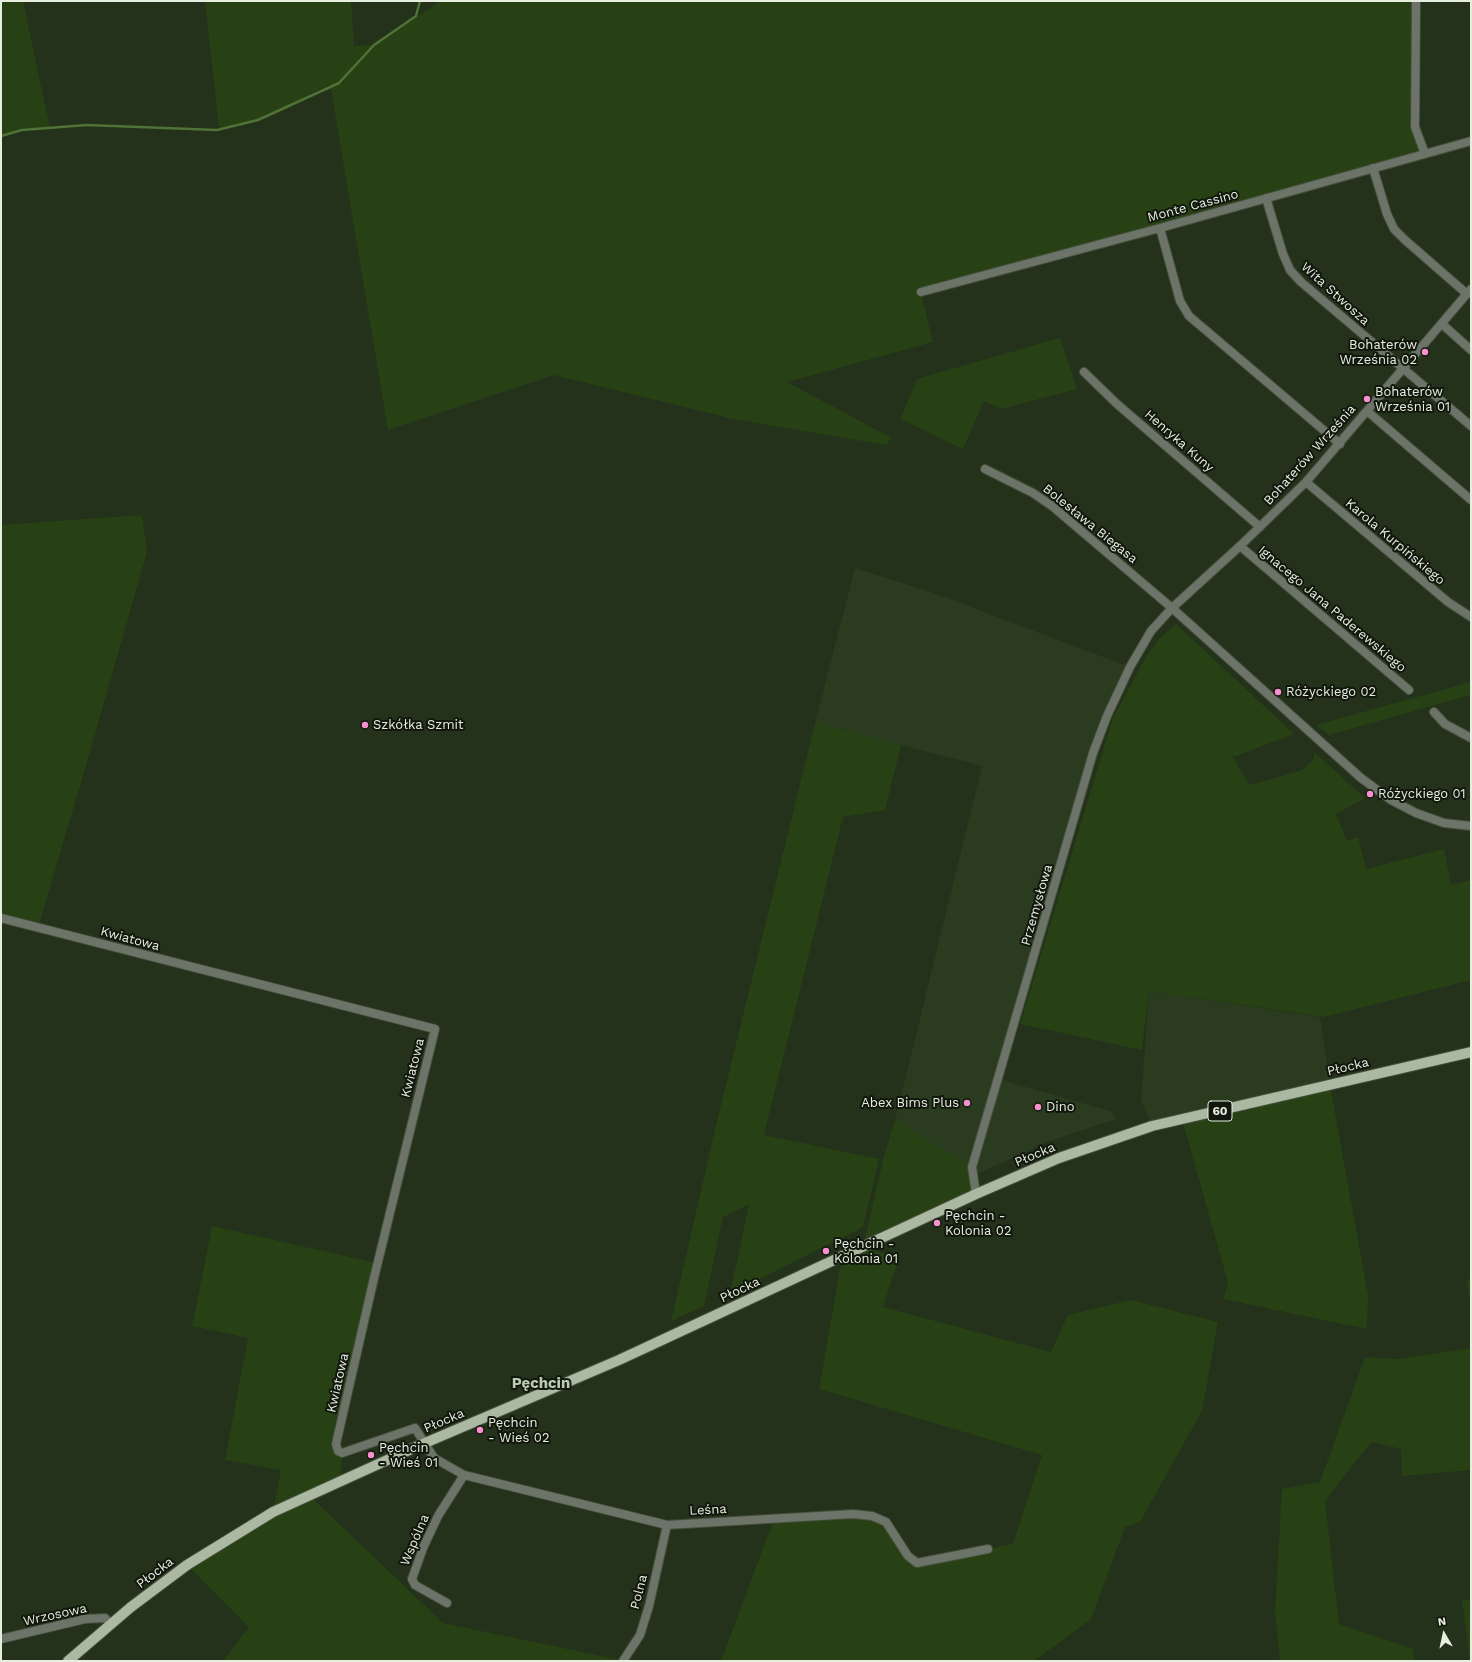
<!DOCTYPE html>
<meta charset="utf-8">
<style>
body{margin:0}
#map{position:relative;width:1472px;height:1662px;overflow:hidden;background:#24311b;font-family:"Work Sans",sans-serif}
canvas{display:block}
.frame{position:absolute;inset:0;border:2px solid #e5eedf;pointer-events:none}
.north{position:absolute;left:1424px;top:1614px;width:40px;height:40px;-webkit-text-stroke:3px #11170d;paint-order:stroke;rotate:351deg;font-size:11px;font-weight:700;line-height:16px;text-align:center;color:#e5eedf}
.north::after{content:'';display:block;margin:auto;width:14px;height:18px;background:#e5eedf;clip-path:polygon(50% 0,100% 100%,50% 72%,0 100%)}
</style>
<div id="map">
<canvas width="1472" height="1662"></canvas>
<div class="frame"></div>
<div class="north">N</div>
</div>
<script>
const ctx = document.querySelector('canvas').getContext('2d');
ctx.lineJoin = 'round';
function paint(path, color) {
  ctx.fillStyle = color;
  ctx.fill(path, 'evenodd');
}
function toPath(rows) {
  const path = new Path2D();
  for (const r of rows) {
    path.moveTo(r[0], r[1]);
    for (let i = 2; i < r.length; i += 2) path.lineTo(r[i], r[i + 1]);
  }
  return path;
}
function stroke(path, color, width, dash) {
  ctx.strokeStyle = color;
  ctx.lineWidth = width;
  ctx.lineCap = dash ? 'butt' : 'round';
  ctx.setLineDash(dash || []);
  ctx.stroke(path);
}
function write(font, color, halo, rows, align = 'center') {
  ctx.font = font + ' "Work Sans",sans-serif';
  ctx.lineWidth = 4;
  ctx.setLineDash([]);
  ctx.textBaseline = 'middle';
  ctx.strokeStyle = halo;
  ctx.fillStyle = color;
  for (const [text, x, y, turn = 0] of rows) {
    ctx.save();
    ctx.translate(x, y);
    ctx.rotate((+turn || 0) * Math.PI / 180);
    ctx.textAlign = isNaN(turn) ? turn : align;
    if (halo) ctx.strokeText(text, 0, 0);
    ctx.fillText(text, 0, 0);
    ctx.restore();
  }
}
paint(toPath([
 [855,568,934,593,1130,667,1107,716,998,1079,1110,1111,1116,1119,1050,1141,979,1173,972,1167,895,1120,982,766,815,723],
 [1149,991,1320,1017,1330,1085,1152,1126,1141,1101]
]), '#2a3b1f');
paint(toPath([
 [1,1,23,1,50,128,22,130,1,135],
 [205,1,351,1,354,46,374,45,441,1,1416,1,1415,127,1425,154,921,292,933,342,787,382,892,438,886,445,733,419,554,375,388,430,330,84,260,120,219,130],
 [1060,338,1077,389,1001,409,984,401,963,449,900,419,917,379],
 [142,515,147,552,83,776,38,928,1,918,1,525],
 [1176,624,1294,734,1233,757,1215,729,1250,785,1300,771,1314,760,1314,752,1365,798,1336,814,1347,841,1358,837,1366,869,1444,849,1451,885,1471,880,1471,980,1324,1017,1149,991,1142,1050,1020,1024,1113,718,1146,657,1158,640],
 [1471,682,1471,695,1329,735,1316,725],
 [815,723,901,745,885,810,843,817,764,1135,879,1159,863,1227,730,1294,749,1204,723,1217,704,1306,671,1321,716,1125],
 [1330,1085,1368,1295,1367,1329,1223,1299,1228,1283,1182,1119],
 [895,1120,972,1167,976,1194,864,1247,899,1258,883,1307,1051,1352,1068,1315,1131,1300,1218,1322,1202,1411,1140,1522,1125,1527,1091,1619,1034,1661,721,1661,774,1519,853,1514,886,1522,917,1563,1013,1544,1042,1455,819,1389,842,1257,863,1247,883,1160],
 [212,1226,377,1263,336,1444,342,1453,340,1482,310,1496,443,1623,625,1661,223,1661,249,1627,187,1565,273,1512,281,1470,225,1460,248,1338,192,1326],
 [1471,1278,1471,1304,1466,1280],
 [1471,1348,1471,1470,1402,1476,1401,1449,1371,1442,1325,1501,1339,1624,1413,1649,1414,1661,1280,1661,1275,1612,1282,1489,1320,1482,1365,1357,1397,1359],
 [1471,1599,1471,1661,1470,1661,1462,1600]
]), '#274114');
stroke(toPath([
 [1,136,22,130,87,125,217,130,258,120,339,83,374,45,416,16,420,1]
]), '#4f7336', 2.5);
const minor = toPath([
 [1416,1,1415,127,1425,154],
 [1373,168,1387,214,1394,229,1405,240,1467,294],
 [1266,198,1283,254,1290,270,1301,282,1471,426],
 [1160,228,1180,301,1189,316,1340,444],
 [921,292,1160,228,1471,141],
 [1442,324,1471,350],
 [1084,372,1117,404,1260,527],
 [1367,411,1471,500],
 [985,469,1033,493,1052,506,1172,608,1361,778,1391,800,1416,813,1444,823,1471,826],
 [1306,482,1448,602,1471,617],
 [1240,546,1409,690],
 [1434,712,1445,724,1471,738],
 [1,918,435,1029,374,1278,336,1444,338,1451,342,1453,415,1428,434,1458,464,1475,667,1525,853,1514,872,1516,886,1522,908,1556,917,1563,988,1549],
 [976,1194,972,1167,1093,753,1107,716,1130,667,1151,631,1172,608,1240,546,1306,482,1471,289],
 [447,1603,415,1585,412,1579,423,1548,438,1516,464,1475],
 [1,1639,85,1619,105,1618,111,1624],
 [623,1661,640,1635,649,1606,667,1525]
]);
const primary = toPath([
 [68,1661,131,1607,187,1565,273,1512,418,1446,619,1360,976,1194,1059,1158,1152,1126,1471,1052]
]);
stroke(minor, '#434f3a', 10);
stroke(primary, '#434f3a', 12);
stroke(minor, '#6c7368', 8);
stroke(primary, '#abb9a2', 10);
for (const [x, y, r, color] of [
 [1425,352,4,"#f790ce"],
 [1367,399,4,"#f790ce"],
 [1278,692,4,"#f790ce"],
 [365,725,4,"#f790ce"],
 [1370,794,4,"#f790ce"],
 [967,1103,4,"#f790ce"],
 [1038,1107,4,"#f790ce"],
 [937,1223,4,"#f790ce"],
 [826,1251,4,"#f790ce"],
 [480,1430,4,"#f790ce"],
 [371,1455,4,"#f790ce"]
]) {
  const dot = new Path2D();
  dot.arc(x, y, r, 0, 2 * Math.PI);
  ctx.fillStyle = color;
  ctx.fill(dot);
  stroke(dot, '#11170d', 1.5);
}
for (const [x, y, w] of [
 [1220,1111,24]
]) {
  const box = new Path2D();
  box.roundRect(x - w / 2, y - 10, w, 20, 3);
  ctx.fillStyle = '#11170d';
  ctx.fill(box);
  stroke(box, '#e5eedf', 1);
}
write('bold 12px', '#e5eedf', null, [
 ["60",1220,1111]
]);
write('13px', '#e5eedf', '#11170d', [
 ["Monte Cassino",1193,206,-15],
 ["Wita Stwosza",1335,294,42],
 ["Henryka Kuny",1179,441,41],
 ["Bohaterów Września",1310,455,-48],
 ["Bolesława Biegasa",1090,524,39],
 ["Karola Kurpińskiego",1395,542,40],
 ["Ignacego Jana Paderewskiego",1332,609,40],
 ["Przemysłowa",1037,905,-74],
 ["Kwiatowa",130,939,15],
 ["Płocka",1348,1067,-13],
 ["Kwiatowa",413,1068,-76],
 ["Płocka",1035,1155,-23],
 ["Płocka",740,1290,-25],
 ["Kwiatowa",338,1383,-77],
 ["Płocka",444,1421,-23],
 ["Leśna",708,1510,-3],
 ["Wspólna",415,1540,-67],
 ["Płocka",155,1573,-37],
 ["Polna",639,1592,-76],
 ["Wrzosowa",55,1615,-12]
]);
write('13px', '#e5eedf', '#11170d', [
 ["Bohaterów",1417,345,"right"],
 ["Września 02",1417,360,"right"],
 ["Bohaterów",1375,392],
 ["Września 01",1375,407],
 ["Różyckiego 02",1286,692],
 ["Szkółka Szmit",373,725],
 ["Różyckiego 01",1378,794],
 ["Abex Bims Plus",959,1103,"right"],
 ["Dino",1046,1107],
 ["Pęchcin -",945,1216],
 ["Kolonia 02",945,1231],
 ["Pęchcin -",834,1244],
 ["Kolonia 01",834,1259],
 ["Pęchcin",488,1423],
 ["- Wieś 02",488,1438],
 ["Pęchcin",379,1448],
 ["- Wieś 01",379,1463]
], 'left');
write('bold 15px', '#b9cbaf', '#11170d', [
 ["Pęchcin",541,1384]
]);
</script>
